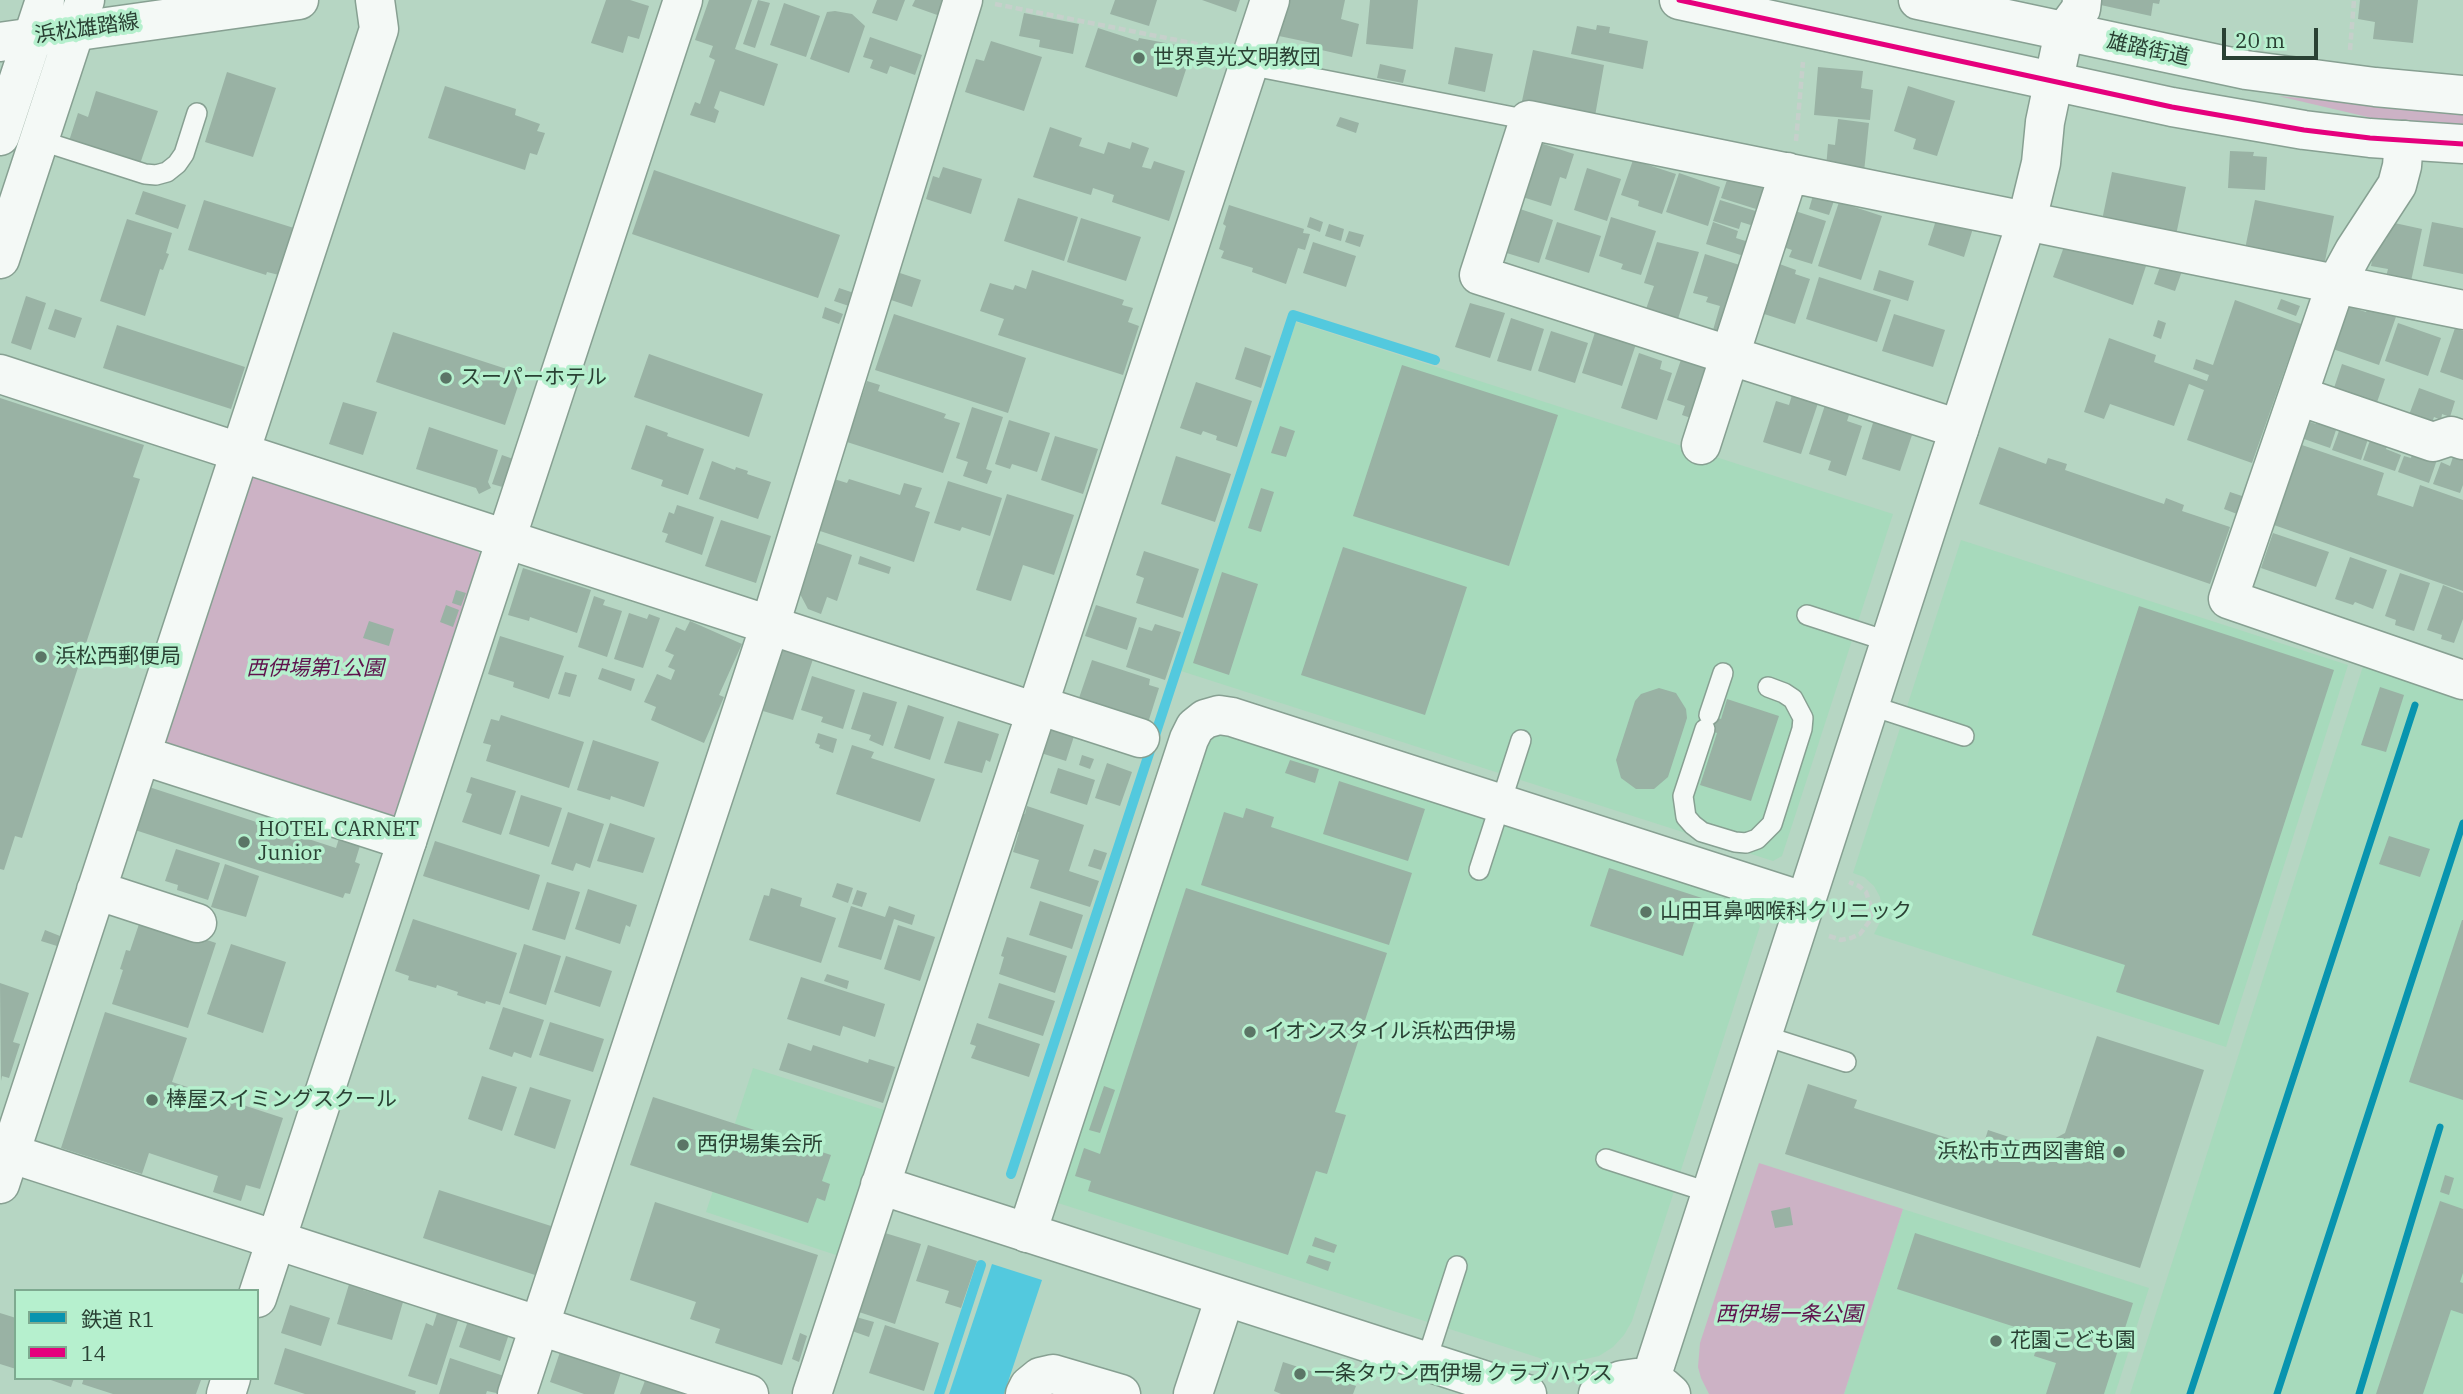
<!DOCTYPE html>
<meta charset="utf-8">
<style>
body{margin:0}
#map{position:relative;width:2463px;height:1394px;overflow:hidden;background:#b6d6c3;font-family:"IBM Plex Serif","Noto Sans JP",serif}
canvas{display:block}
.legend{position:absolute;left:14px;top:1289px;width:245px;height:91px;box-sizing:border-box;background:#b6f0ce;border:2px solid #7eaa90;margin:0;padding:9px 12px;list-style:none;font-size:21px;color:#2a4134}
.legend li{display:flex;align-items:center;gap:14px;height:35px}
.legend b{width:35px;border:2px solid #7eaa90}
.scale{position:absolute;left:2222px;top:28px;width:96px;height:32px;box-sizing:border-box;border:4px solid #2a4134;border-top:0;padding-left:9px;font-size:21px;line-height:24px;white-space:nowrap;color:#2a4134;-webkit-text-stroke:5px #b6f0ce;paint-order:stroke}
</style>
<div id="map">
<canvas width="2463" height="1394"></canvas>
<ul class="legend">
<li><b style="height:9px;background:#0894af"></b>鉄道 R1</li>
<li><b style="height:9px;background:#e5007d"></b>14</li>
</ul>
<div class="scale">20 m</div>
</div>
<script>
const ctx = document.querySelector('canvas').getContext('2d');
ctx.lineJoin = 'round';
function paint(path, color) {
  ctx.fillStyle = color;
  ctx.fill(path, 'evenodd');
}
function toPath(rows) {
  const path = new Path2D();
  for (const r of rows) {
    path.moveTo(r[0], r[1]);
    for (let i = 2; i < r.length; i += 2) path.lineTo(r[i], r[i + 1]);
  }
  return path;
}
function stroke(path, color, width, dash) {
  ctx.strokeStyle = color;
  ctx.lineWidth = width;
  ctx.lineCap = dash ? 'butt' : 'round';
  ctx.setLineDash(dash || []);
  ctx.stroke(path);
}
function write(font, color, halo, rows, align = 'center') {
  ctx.font = font + ' "IBM Plex Serif","Noto Sans JP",serif';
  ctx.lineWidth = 7;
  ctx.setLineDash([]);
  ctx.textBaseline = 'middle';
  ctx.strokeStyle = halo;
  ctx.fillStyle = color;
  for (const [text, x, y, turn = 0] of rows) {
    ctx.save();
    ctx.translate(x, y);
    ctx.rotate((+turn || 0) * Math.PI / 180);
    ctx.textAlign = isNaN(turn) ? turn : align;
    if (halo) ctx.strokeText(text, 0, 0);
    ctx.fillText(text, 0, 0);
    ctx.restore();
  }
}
paint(toPath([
 [1296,322,1893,514,1782,856,1773,861,1181,671],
 [1961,540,2348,665,2226,1047,1874,934,1880,922,1882,909,1880,897,1874,886,1864,877,1853,873],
 [2364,663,2463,698,2463,1394,2130,1394],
 [1219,732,1747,901,1760,926,1632,1321,1624,1335,1613,1347,1599,1356,1568,1363,1552,1362,1055,1202,1208,737],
 [753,1068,887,1111,839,1256,706,1212],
 [1903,1209,2149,1288,2115,1394,1844,1394]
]), '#a7dabc');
paint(toPath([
 [2278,96,2463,112,2463,128,2389,122],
 [264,473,473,541,482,559,398,816,379,825,171,757,161,739,246,482],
 [1759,1163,1903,1209,1844,1394,1709,1394,1701,1378,1698,1367,1700,1343]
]), '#ccb2c5');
paint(toPath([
 [992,1264,1042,1280,1004,1394,949,1394]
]), '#53c9de');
stroke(toPath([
 [1011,1174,1293,315,1435,360],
 [939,1394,981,1265]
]), '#53c9de', 10);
paint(toPath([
 [606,0,630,0,649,6,639,39,628,36,623,53,591,43],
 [709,0,752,0,735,49,778,64,764,106,720,91,714,108,719,111,715,123,690,115,695,102,700,104,715,60,709,57,713,46,695,40],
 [758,0,770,3,755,48,743,44],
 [877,0,905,0,897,21,872,13],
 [915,0,946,0,940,16,912,6],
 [1115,0,1157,0,1149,26,1110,14],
 [1202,0,1240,0,1236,12],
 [1287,0,1345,0,1341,19,1359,24,1352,57,1317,49,1317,44,1279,36],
 [1370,0,1418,0,1413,49,1366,44],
 [2097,0,2160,0,2159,4,2153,3,2151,16,2096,4],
 [2360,0,2418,0,2413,43,2373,39,2375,22,2358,19],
 [784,3,820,16,806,57,770,45],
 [835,11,852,14,865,26,849,73,810,59,827,12],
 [1024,13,1079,24,1073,54,1039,47,1040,40,1019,36],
 [1597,25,1610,27,1609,33,1648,41,1643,69,1571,54,1577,26,1596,30],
 [1098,28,1138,41,1139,38,1193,48,1177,97,1085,67],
 [870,37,922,55,915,75,890,66,887,74,870,68,873,60,863,57],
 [991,41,1042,57,1024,111,965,92,976,59,984,61],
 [1455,47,1493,54,1485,92,1448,84],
 [1533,50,1604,65,1595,116,1522,101],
 [1380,64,1406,70,1403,83,1377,78],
 [1818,67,1863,71,1861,88,1873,90,1870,120,1814,115],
 [227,72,276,88,253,157,205,142],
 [445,86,516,109,515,115,540,124,537,131,545,133,537,155,530,153,525,170,428,138],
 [1908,86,1955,101,1937,156,1913,149,1916,139,1894,131],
 [96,91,158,111,140,164,69,141,78,113,88,117],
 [1340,117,1359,123,1356,133,1336,126],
 [1838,119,1869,123,1864,172,1826,168,1828,144,1835,145],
 [1050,127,1082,138,1079,146,1104,154,1108,142,1130,149,1132,142,1149,148,1142,167,1151,169,1154,161,1185,171,1169,221,1112,202,1114,195,1093,188,1091,195,1033,177],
 [1531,140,1574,154,1566,179,1560,177,1551,206,1513,194],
 [2230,151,2254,152,2253,156,2267,157,2265,190,2228,188],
 [1633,160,1676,174,1662,214,1638,206,1639,201,1621,195],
 [943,167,982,179,971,214,926,199,933,176,939,178],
 [1587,168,1621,179,1607,221,1574,210],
 [654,170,840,235,818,298,632,234],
 [2112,172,2186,187,2175,240,2101,225],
 [1679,173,1720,187,1708,226,1666,212],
 [1728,177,1764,186,1756,209,1721,198],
 [1815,189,1836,195,1829,215,1809,209],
 [143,191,186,205,178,229,135,214],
 [1018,198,1078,217,1064,261,1004,241],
 [204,200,294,228,279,275,267,272,266,275,188,250],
 [1720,200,1762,213,1757,227,1741,222,1739,229,1713,221],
 [2255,200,2334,216,2324,266,2245,249],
 [1839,202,1882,216,1861,280,1818,266],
 [1229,205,1304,229,1303,233,1310,234,1305,250,1298,248,1286,284,1252,272,1253,268,1221,258,1224,251,1219,249,1226,226,1223,224],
 [1511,206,1553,220,1539,263,1497,250],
 [1792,210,1826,221,1812,264,1789,257,1792,250,1780,246],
 [1939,211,1975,222,1964,257,1928,245],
 [1310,217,1323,222,1320,232,1307,227],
 [1611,217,1656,231,1641,275,1621,269,1623,264,1599,256],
 [1081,218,1141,237,1126,281,1067,262],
 [127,219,172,233,166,253,169,254,163,270,160,269,145,316,100,301],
 [1557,222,1601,236,1589,273,1545,259],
 [1713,222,1738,231,1736,238,1752,243,1747,257,1706,244],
 [2390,222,2422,229,2410,286,2385,281,2388,269,2371,266,2376,238,2386,240],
 [2432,222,2463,228,2463,274,2423,266],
 [1329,224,1344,229,1341,241,1325,236],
 [1349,231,1364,235,1360,247,1345,242],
 [2066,241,2147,263,2133,305,2053,277],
 [1313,242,1356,256,1346,287,1303,273],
 [1657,242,1699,252,1677,322,1645,312,1654,286,1644,283],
 [1705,254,1749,268,1725,341,1711,337,1720,306,1706,302,1708,297,1693,293],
 [1774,262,1796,270,1795,274,1810,279,1795,324,1758,312],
 [2161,264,2182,271,2175,291,2154,284],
 [1032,270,1124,300,1122,305,1133,308,1128,322,1139,326,1123,375,998,335,1004,319,980,311,990,283,1013,290,1015,285,1026,289],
 [1879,270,1914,281,1908,301,1873,290],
 [897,272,921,280,912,307,888,299],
 [1819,277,1891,300,1877,342,1806,319],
 [839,288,854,293,849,306,834,301],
 [26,296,46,303,31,350,11,343],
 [2281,299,2300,306,2296,316,2277,309],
 [2235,300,2301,324,2252,463,2187,440,2204,390,2189,384,2174,426,2110,404,2104,419,2084,412,2109,338,2156,355,2154,362,2207,381,2209,375,2193,369,2196,359,2213,365],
 [1470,303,1505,313,1490,358,1455,347],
 [2345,305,2366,312,2369,305,2397,314,2379,365,2330,348],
 [825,307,843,314,839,324,822,318],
 [55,309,82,318,75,338,48,329],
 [894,314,1026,358,1008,413,875,370],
 [1894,314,1945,330,1933,367,1882,351],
 [1511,318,1544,329,1531,371,1497,361],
 [2158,320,2166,323,2161,339,2153,336],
 [2398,323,2441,338,2428,376,2385,361],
 [117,325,245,367,231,409,103,368],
 [1597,326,1636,344,1622,386,1582,373],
 [2455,328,2463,331,2463,380,2440,372],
 [1551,331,1588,343,1575,383,1538,371],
 [393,332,522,374,505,425,376,382],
 [1245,347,1271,356,1261,388,1235,379],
 [1639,353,1662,361,1660,369,1672,373,1657,420,1621,408],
 [649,354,763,394,749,437,634,397],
 [1683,354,1720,360,1700,421,1682,415,1685,406,1667,400],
 [2342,364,2385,379,2375,408,2332,394],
 [1402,365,1558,415,1509,566,1353,516],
 [867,381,880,385,878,391,946,414,944,418,960,423,943,473,847,442],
 [1196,382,1252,401,1237,447,1216,440,1217,436,1203,431,1201,435,1180,428],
 [2419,388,2455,401,2450,417,2442,414,2441,420,2434,417,2432,423,2409,415],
 [1792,395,1818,403,1801,454,1763,442,1776,401,1789,405],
 [0,398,144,445,133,477,140,479,22,838,15,836,4,870,0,869],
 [343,402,377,412,363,455,329,444],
 [1826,402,1851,409,1847,421,1862,426,1846,476,1828,470,1831,461,1809,454],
 [972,407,1003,417,986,469,992,471,987,484,963,476,968,462,956,458],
 [1876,413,1915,426,1900,471,1862,459],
 [2319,414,2339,421,2330,448,2304,439,2310,422,2316,424],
 [1009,420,1050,433,1037,472,1012,464,1010,469,995,464],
 [2343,420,2371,430,2361,460,2332,450],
 [646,425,668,433,667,436,704,449,688,495,661,486,663,480,631,469],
 [1280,426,1295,431,1286,457,1271,453],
 [429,427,498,450,488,482,491,488,479,494,476,488,416,469],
 [2374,429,2391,435,2386,449,2401,455,2395,471,2363,460],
 [1055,436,1098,449,1083,494,1041,480],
 [2299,444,2384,473,2377,495,2413,507,2420,485,2463,500,2463,591,2271,524],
 [1999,447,2046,464,2048,458,2067,464,2065,470,2164,504,2166,498,2184,505,2182,511,2230,527,2210,584,1979,504],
 [2456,448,2463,450,2463,485,2460,493,2433,484,2441,462,2450,466],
 [2412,454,2439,454,2429,483,2398,472,2404,456,2411,458],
 [502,455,516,460,506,488,492,484],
 [1176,456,1231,474,1215,522,1161,504],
 [712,461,735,470,736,467,748,471,747,474,771,482,758,519,699,499],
 [834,479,847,483,849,479,900,495,904,483,922,488,915,507,930,512,914,562,817,530],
 [948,481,1002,498,990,536,962,527,960,531,934,523],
 [1261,488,1274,492,1261,532,1248,528],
 [2230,492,2251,499,2245,517,2224,509],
 [1007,494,1074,515,1054,575,1023,565,1011,601,976,590],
 [677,505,714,517,702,555,665,542,668,534,662,532,669,512,674,514],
 [721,520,771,536,756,583,705,566],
 [2273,533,2329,552,2316,587,2261,568],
 [817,543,852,555,837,601,827,597,821,614,808,609,800,594],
 [1343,547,1467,587,1425,715,1301,675],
 [1144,551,1199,569,1183,618,1136,603,1144,578,1136,575],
 [860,556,891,567,889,574,858,564],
 [2350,557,2387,570,2373,609,2355,602,2353,605,2335,599],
 [523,568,591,590,577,633,530,617,529,621,508,615],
 [1222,572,1258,584,1229,675,1193,663],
 [2400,573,2430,583,2414,631,2395,625,2396,620,2385,616],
 [2443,585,2463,593,2463,619,2454,643,2441,639,2442,635,2427,630],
 [456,590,466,593,461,606,452,603],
 [594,596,605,600,603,605,622,611,607,657,578,647],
 [446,605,459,610,453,627,440,622],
 [1096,605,1137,618,1127,650,1085,636],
 [2139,606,2334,670,2219,1025,2116,992,2125,965,2032,935],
 [629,613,647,619,649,614,660,618,643,668,614,659],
 [369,621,394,629,389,646,363,638],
 [690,621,742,644,719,695,724,697,704,743,651,720,656,707,644,702,657,674,671,680,675,670,668,667,674,655,665,651,676,627,685,631],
 [1155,624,1181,632,1165,680,1126,667,1139,627,1152,631],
 [500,636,564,656,549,699,513,687,514,682,488,674],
 [783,649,813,659,793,720,763,711],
 [1092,660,1150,679,1149,685,1159,688,1147,726,1102,711,1104,706,1079,698],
 [602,668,635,679,631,691,598,679],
 [565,672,577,675,570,697,558,694],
 [812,676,855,690,843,729,821,722,823,717,801,710],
 [2380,687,2404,695,2386,752,2361,745],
 [1659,688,1676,693,1686,709,1687,718,1668,777,1654,789,1636,789,1621,778,1616,760,1635,701,1641,694],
 [863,692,897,702,883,746,869,740,871,735,851,729],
 [1727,699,1779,716,1751,801,1700,785,1717,733,1700,727,1704,714,1721,719],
 [908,705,944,717,930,760,894,748],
 [501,715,584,742,569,788,486,761,491,745,483,743,491,719,499,721],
 [1052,719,1077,727,1066,761,1041,753],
 [958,721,999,734,990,762,986,760,982,773,944,763],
 [818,733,837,739,833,753,819,748,820,745,815,743],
 [593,740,659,762,644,807,611,796,610,800,577,790],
 [852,745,874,752,871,758,935,779,920,822,836,794],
 [1082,755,1094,759,1090,769,1079,765],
 [1290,760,1319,769,1315,783,1285,773],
 [1107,763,1132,772,1120,806,1095,798],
 [1058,768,1095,780,1087,805,1050,793],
 [471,777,516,791,501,835,462,822,472,794,466,792],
 [1339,781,1425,809,1408,861,1323,834],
 [149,787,336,848,342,829,363,836,355,862,360,864,350,894,345,893,343,898,135,830],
 [521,795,562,808,549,847,509,834],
 [1027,806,1084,825,1069,871,1099,881,1090,907,1030,888,1039,860,1013,852,1019,832,1010,829,1016,812,1025,814],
 [1246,808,1274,817,1271,827,1412,873,1389,945,1201,885,1224,812,1243,818],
 [568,812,604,824,590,868,576,863,573,871,551,864],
 [610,823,655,838,643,873,597,861],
 [2389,836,2430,849,2420,877,2379,864],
 [435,841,540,875,529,910,423,876],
 [176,849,220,863,208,900,177,890,178,885,165,881],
 [1094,849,1107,853,1101,870,1088,866],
 [225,864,259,876,246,917,211,907],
 [1609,868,1702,898,1683,956,1590,926],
 [547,882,580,892,565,940,532,930],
 [837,883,853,888,848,903,832,897],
 [771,888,802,898,800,906,836,918,821,963,749,940,764,895,769,896],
 [1186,888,1387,953,1335,1112,1346,1115,1327,1174,1316,1171,1288,1255,1088,1191,1091,1181,1075,1176,1084,1148,1100,1154],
 [588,889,637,905,630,927,626,925,620,944,575,929],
 [857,890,867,893,862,907,852,904],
 [1040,901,1083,915,1072,949,1029,935],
 [851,906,885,917,889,906,915,915,912,925,894,919,881,960,838,947],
 [141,918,216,943,188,1028,112,1004,123,970,120,969,126,950,130,951],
 [413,919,517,953,500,1005,486,1001,485,1004,457,995,458,992,437,985,436,988,408,980,409,976,395,971],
 [2462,920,2463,920,2463,1100,2409,1082],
 [898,925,935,937,920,981,884,969],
 [45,930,60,936,57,946,41,941],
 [1007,937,1067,956,1055,993,999,974,1004,957,1001,956],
 [231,944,286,962,263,1033,207,1014],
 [524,944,561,956,546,1005,509,993],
 [566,956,612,971,600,1007,554,992],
 [827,974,849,981,847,989,824,981],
 [801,977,885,1004,875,1037,843,1026,840,1036,787,1019],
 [0,983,29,993,13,1042,20,1044,9,1078,2,1076,1,1081],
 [999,983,1055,1001,1043,1036,988,1018],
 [503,1007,544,1020,531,1058,514,1052,512,1057,489,1049],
 [105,1012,187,1038,172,1082,283,1118,260,1189,246,1185,241,1201,213,1192,218,1176,149,1153,142,1174,61,1148],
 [550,1022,604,1039,593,1072,539,1055],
 [977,1023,1040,1044,1029,1077,971,1058,976,1046,970,1044],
 [2097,1036,2204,1070,2140,1268,1785,1154,1808,1084,1857,1100,1854,1108,1982,1149,1988,1130,2039,1147,2065,1133],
 [788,1043,811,1051,813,1045,868,1063,869,1059,895,1067,883,1103,779,1070],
 [482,1076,517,1087,502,1131,468,1119],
 [1104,1086,1115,1090,1100,1133,1089,1130],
 [530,1087,571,1100,555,1149,514,1135],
 [653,1097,831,1155,822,1181,830,1184,825,1201,817,1198,808,1223,630,1165],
 [2445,1175,2454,1178,2449,1195,2440,1192],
 [439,1190,551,1226,535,1275,423,1238],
 [2440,1201,2463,1209,2463,1273,2460,1282,2463,1283,2463,1314,2451,1310,2423,1394,2376,1394],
 [655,1202,818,1255,782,1365,715,1343,720,1329,690,1319,696,1302,630,1280],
 [1790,1207,1793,1225,1775,1228,1771,1211],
 [885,1233,921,1244,895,1324,859,1312],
 [1915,1233,2133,1303,2104,1394,2046,1394,2056,1363,2034,1356,2040,1335,1897,1289],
 [1315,1237,1337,1245,1334,1253,1312,1246],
 [928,1245,977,1261,961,1308,945,1303,949,1291,916,1281],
 [1309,1255,1331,1262,1328,1271,1306,1263],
 [350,1281,365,1285,363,1290,403,1302,392,1340,337,1324],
 [290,1305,330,1318,321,1346,281,1333],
 [0,1313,16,1318,16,1369,0,1364],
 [437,1313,458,1320,437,1385,408,1376,426,1323,433,1326],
 [856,1317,874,1322,869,1337,852,1331],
 [468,1321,509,1334,500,1361,459,1347],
 [885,1325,939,1343,924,1391,869,1373],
 [800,1333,807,1336,799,1362,792,1359],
 [285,1348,416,1391,415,1394,305,1394,274,1384],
 [561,1349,622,1369,614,1394,584,1394,550,1382],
 [450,1358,507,1377,501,1394,487,1391,486,1394,439,1394],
 [1283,1362,1356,1386,1353,1394,1281,1394,1274,1391],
 [45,1378,74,1378,71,1387],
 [84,1378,195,1378,201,1380,196,1394,113,1394,82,1384],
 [646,1378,693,1394,640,1394]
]), '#99b2a4');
const service = toPath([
 [1248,65,1529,120],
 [39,140,145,174,156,175,167,172,177,164,184,154,197,113],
 [1807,615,1890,642],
 [1869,705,1964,736],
 [1709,715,1723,673],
 [1705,729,1683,796,1686,817,1693,825,1702,832,1735,842,1746,843,1757,839,1772,824,1802,729,1803,718,1793,699,1784,693,1768,687],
 [1479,870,1521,740],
 [1762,1035,1846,1062],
 [1606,1159,1711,1193],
 [1426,1362,1457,1266]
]);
const minor = toPath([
 [2064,32,2081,9,2082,0],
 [2404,140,2402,166,2397,185,2354,251,2336,284,2228,599,2463,680],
 [0,374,1036,712],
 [2299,396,2433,442,2451,436,2463,440],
 [1959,429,1479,275,1529,120,2463,310],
 [1701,445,1784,188,1787,172],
 [1038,705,1140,738],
 [141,755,407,841],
 [96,890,197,923],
 [0,1150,749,1394],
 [0,1184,379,29,375,0],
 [1027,1233,1189,739,1195,727,1205,719,1219,715,1232,717,1806,902],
 [517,1394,770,625,963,0],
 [1025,1394,1029,1386,1040,1377,1053,1374,1121,1394],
 [1193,1394,1225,1297]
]);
const tertiary = toPath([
 [0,136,45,0],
 [0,259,85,0],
 [880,1185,1527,1394],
 [257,1298,683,0],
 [1650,1381,2027,220,2041,163,2045,122,2064,32],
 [226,1394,231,1378],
 [812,1394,1270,0],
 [1598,1394,1609,1385,1622,1380,1636,1378,1650,1381,1663,1387,1671,1394]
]);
const primary = toPath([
 [1679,0,2172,107,2304,130,2370,138,2463,144],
 [1918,0,2246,70,2375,87,2463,95],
 [0,42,299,0]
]);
stroke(service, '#87a092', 22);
stroke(minor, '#87a092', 41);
stroke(tertiary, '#87a092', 41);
stroke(primary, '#87a092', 41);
stroke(toPath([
 [995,4,1217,48],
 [2350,50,2354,0],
 [1796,141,1803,62],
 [1829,936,1841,940,1851,938,1860,934,1871,919,1872,910,1866,892,1859,886,1849,882]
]), '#c6d0cb', 4.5, [7, 3.5]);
stroke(service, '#f4f9f6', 19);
stroke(minor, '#f4f9f6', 38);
stroke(tertiary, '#f4f9f6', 38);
stroke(primary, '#f4f9f6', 38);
stroke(toPath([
 [1679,0,2172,107,2304,130,2370,138,2463,144]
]), '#e5007d', 5);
stroke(toPath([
 [2190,1394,2415,705],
 [2277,1394,2463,823],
 [2359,1394,2440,1127]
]), '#0894af', 7);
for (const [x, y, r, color] of [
 [1139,58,7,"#5b7566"],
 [446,378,7,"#5b7566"],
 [41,657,7,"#5b7566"],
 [244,842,7,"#5b7566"],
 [1646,912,7,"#5b7566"],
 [1250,1032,7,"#5b7566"],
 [152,1100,7,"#5b7566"],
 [683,1145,7,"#5b7566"],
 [2119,1152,7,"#5b7566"],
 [1996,1341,7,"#5b7566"],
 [1300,1374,7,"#5b7566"]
]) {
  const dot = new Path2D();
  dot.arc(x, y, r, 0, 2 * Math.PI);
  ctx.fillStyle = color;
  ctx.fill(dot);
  stroke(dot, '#b6f0ce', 2.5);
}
write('21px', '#2a4134', '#b6f0ce', [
 ["浜松雄踏線",87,29,-8],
 ["雄踏街道",2148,50,12]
]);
write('21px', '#2a4134', '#b6f0ce', [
 ["世界真光文明教団",1153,58],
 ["スーパーホテル",460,378],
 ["浜松西郵便局",55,657],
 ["HOTEL CARNET",258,830],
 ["Junior",258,854],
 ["山田耳鼻咽喉科クリニック",1660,912],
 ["イオンスタイル浜松西伊場",1264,1032],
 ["棒屋スイミングスクール",166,1100],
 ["西伊場集会所",697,1145],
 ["浜松市立西図書館",2105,1152,"right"],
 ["花園こども園",2010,1341],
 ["一条タウン西伊場 クラブハウス",1314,1374]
], 'left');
write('italic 21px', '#5f124d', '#b6f0ce', [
 ["西伊場第1公園",315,669],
 ["西伊場一条公園",1789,1315]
]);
</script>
